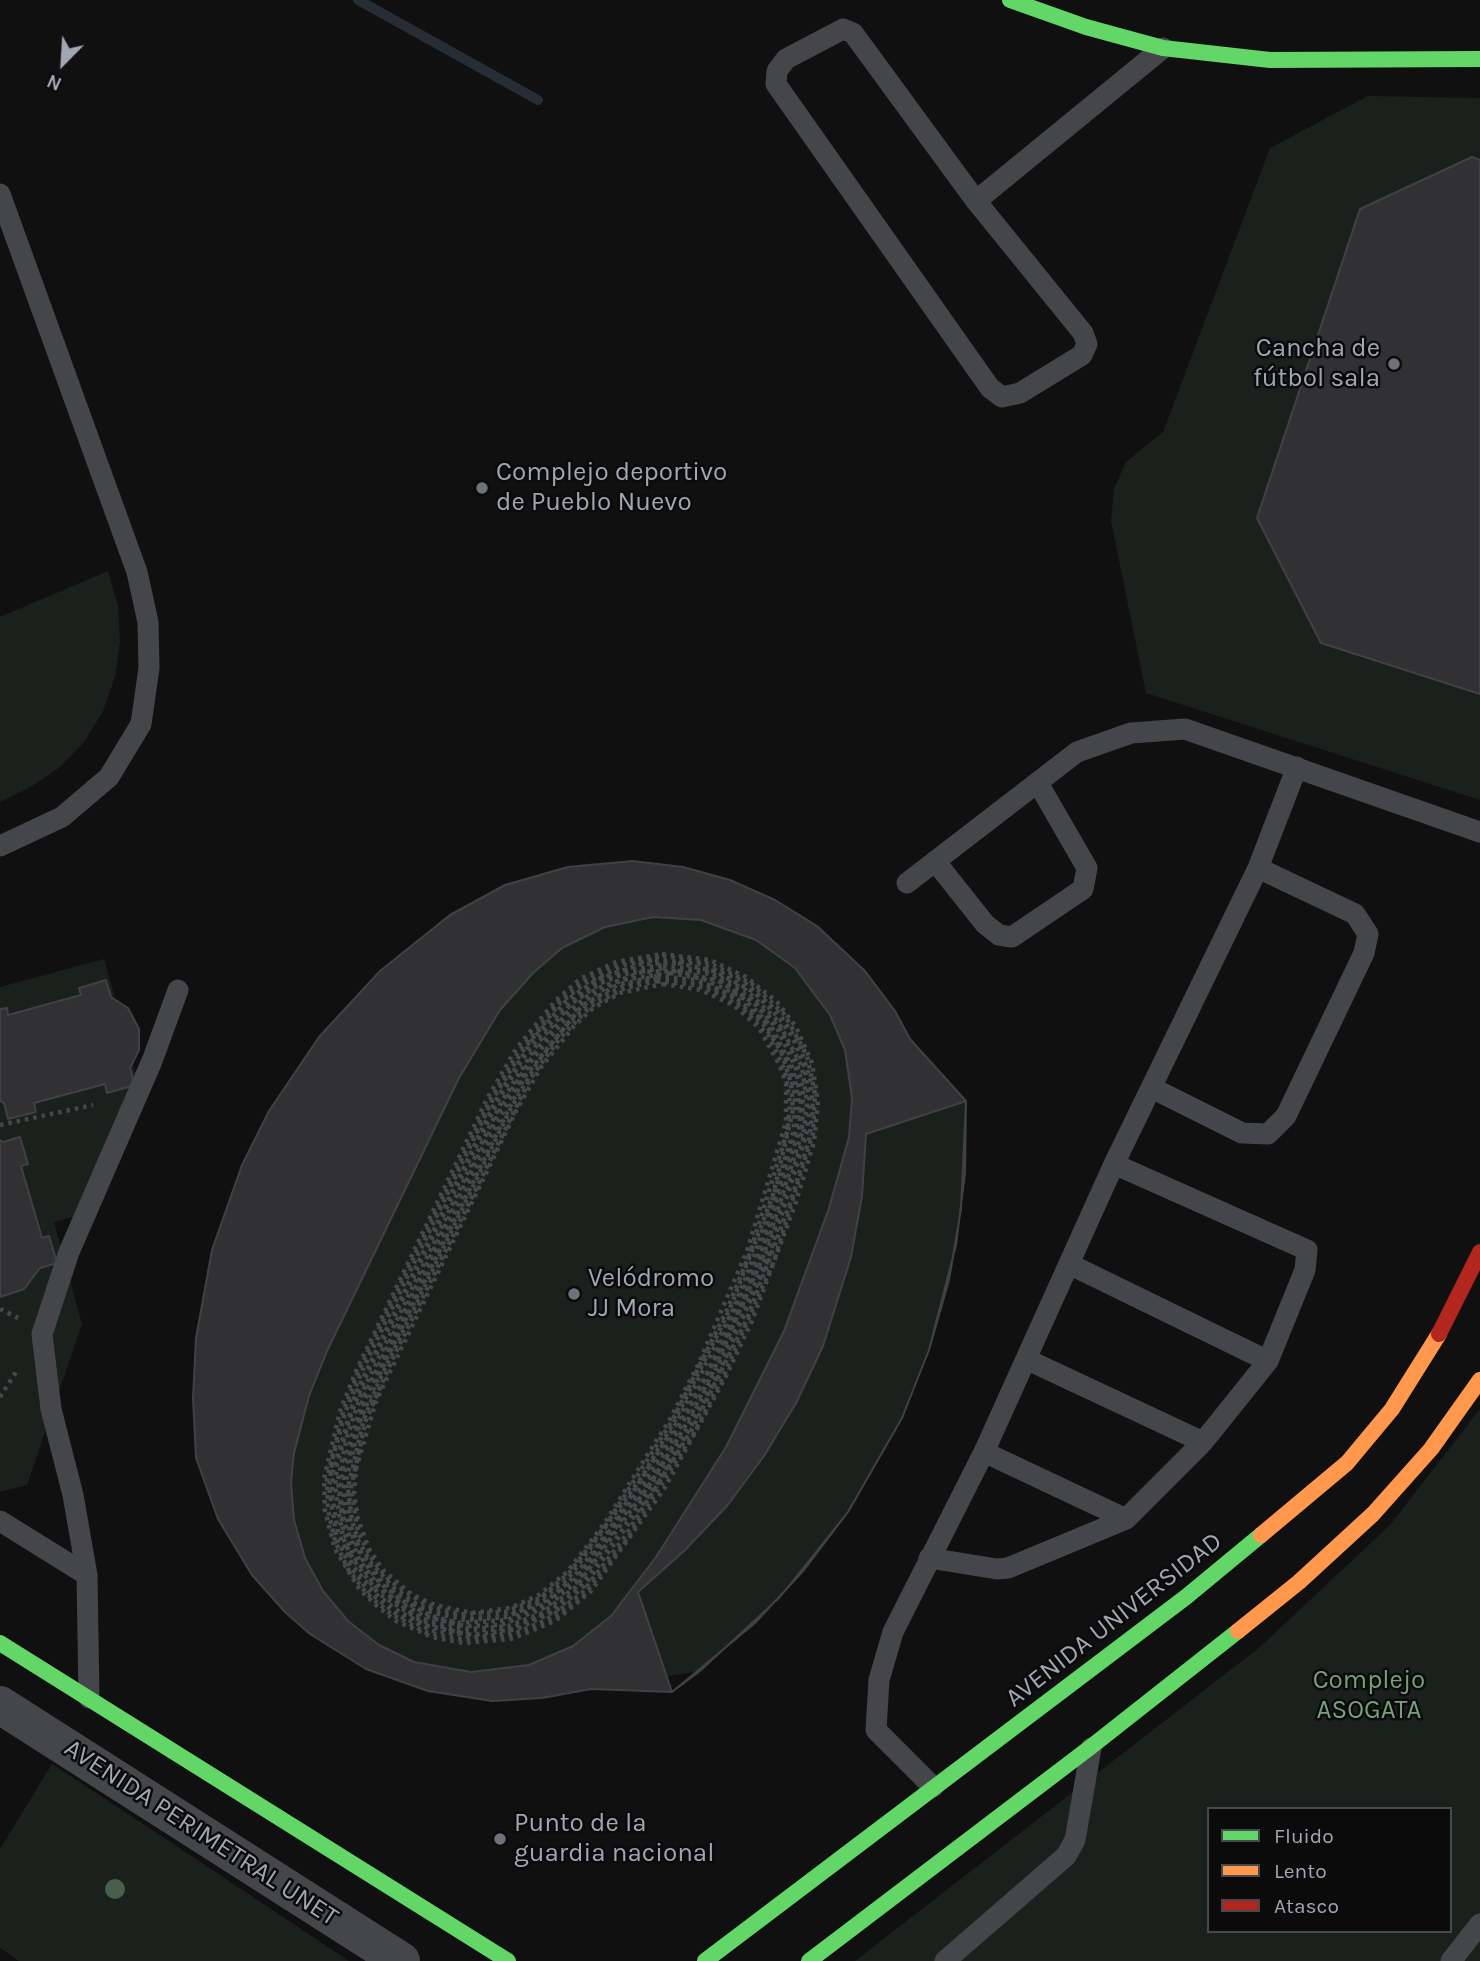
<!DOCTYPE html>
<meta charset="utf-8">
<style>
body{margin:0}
#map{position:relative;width:1480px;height:1961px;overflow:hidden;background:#101011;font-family:Karla,sans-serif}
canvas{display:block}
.legend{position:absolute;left:1207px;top:1807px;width:245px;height:126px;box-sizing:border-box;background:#0b0b0c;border:2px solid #47494e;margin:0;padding:9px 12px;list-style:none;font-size:21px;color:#a1a6b2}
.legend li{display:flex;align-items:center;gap:14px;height:35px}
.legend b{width:35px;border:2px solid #47494e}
.north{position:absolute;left:28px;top:28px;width:70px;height:70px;-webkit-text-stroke:5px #0b0b0c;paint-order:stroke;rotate:204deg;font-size:19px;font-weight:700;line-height:28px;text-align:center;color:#a1a6b2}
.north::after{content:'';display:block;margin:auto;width:24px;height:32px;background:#a1a6b2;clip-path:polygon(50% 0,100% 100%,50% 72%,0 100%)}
</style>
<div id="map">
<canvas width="1480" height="1961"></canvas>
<ul class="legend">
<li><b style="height:9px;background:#63d668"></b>Fluido</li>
<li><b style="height:9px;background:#ff974d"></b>Lento</li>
<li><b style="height:9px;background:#b3261e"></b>Atasco</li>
</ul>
<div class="north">N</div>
</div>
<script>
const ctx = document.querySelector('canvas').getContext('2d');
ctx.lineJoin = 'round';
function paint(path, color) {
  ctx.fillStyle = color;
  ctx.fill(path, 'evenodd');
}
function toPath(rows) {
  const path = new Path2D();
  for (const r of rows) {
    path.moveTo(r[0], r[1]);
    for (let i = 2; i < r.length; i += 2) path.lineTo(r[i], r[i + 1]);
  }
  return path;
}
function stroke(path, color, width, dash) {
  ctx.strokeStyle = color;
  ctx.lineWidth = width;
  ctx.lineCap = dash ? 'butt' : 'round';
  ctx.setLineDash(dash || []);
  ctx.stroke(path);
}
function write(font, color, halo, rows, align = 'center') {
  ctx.font = font + ' Karla,sans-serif';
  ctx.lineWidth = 5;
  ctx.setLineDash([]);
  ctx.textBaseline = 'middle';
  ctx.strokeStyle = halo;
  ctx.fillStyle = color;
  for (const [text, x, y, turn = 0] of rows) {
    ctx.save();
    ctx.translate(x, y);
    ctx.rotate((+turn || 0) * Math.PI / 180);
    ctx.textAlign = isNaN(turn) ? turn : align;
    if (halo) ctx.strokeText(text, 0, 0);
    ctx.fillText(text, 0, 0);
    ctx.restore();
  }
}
paint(toPath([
 [1368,96,1480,98,1480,800,1146,693,1111,521,1114,489,1126,462,1163,432,1270,148],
 [108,571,118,606,120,642,115,677,103,711,85,741,60,767,31,787,0,802,0,617],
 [633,861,683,867,730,880,775,900,817,926,865,971,895,1011,910,1039,966,1101,961,1209,949,1280,929,1350,902,1418,848,1512,780,1597,700,1671,526,1700,476,1699,428,1691,366,1669,310,1634,285,1612,252,1575,218,1519,196,1458,193,1398,196,1338,212,1250,242,1165,269,1111,319,1037,380,971,450,915,505,885,552,870,584,864],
 [104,959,139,1086,81,1215,54,1222,82,1324,27,1485,0,1492,0,987],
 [1480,1409,1480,1961,855,1961,1260,1647,1390,1525],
 [1209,1809,1450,1809,1450,1931,1209,1931],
 [52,1764,160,1835,349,1961,19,1961,0,1948,0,1849]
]), '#1a211c');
stroke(toPath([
 [358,0,538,100]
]), '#272d34', 10);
const building = toPath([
 [1472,157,1480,160,1480,694,1321,643,1257,518,1360,209,1472,157],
 [633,861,683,867,730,880,775,900,817,926,865,971,895,1011,910,1039,966,1101,961,1209,949,1280,929,1350,902,1418,848,1512,780,1597,700,1671,672,1692,591,1689,542,1698,492,1701,428,1691,366,1669,310,1634,285,1612,252,1575,218,1519,196,1458,193,1398,196,1338,212,1250,242,1165,269,1111,319,1037,380,971,450,915,505,885,568,867,633,861],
 [653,917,701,920,756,940,795,968,830,1015,845,1050,852,1098,849,1137,829,1208,784,1331,726,1447,656,1557,611,1616,573,1646,529,1665,471,1672,414,1662,379,1645,348,1621,323,1591,305,1558,294,1520,291,1482,294,1453,309,1396,327,1351,459,1078,500,1010,533,973,562,948,605,927,653,917],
 [106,980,111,997,128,1008,139,1029,139,1050,130,1068,135,1085,107,1093,105,1084,34,1103,36,1112,8,1119,4,1103,0,1101,0,1009,7,1008,8,1015,81,995,79,988,106,980],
 [966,1101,965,1173,956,1245,929,1350,902,1418,848,1512,804,1570,755,1623,672,1692,638,1592,684,1551,727,1506,764,1456,796,1403,823,1346,851,1257,862,1196,866,1134,966,1101],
 [20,1137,28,1164,21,1166,42,1238,49,1236,57,1263,40,1268,24,1289,0,1297,0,1140,3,1142,20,1137]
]);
paint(building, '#313133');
stroke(building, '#404144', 2);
stroke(toPath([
 [662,954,710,960,746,977,777,1002,796,1027,812,1063,818,1103,814,1142,796,1202,752,1321,725,1378,664,1489,591,1591,555,1621,511,1639,464,1643,432,1637,396,1621,377,1606,360,1590,335,1549,325,1511,324,1479,340,1411,357,1369,488,1097,516,1049,556,1000,580,979,616,962,662,954],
 [663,956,709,963,751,983,785,1015,807,1056,815,1094,813,1133,774,1261,723,1377,694,1433,626,1540,584,1595,554,1619,510,1636,464,1640,425,1632,391,1614,367,1594,348,1569,335,1541,328,1510,327,1479,343,1412,359,1370,491,1098,519,1051,558,1002,588,977,624,962,663,956],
 [655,960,700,964,743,981,778,1012,799,1043,810,1079,813,1110,809,1140,791,1201,747,1319,691,1431,624,1538,582,1593,546,1620,518,1632,479,1637,434,1631,399,1616,369,1592,351,1567,337,1540,329,1487,333,1457,345,1413,362,1371,493,1099,521,1053,560,1003,584,984,625,965,655,960],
 [678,963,714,971,754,992,780,1019,793,1038,804,1066,810,1103,807,1132,768,1260,718,1375,689,1430,657,1484,584,1586,557,1610,517,1629,472,1635,428,1626,401,1613,377,1595,353,1566,338,1532,332,1495,333,1472,356,1393,496,1100,533,1039,567,1000,598,979,641,964,678,963],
 [663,965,707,971,746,990,778,1021,802,1067,807,1103,803,1139,765,1258,742,1316,686,1429,619,1535,578,1589,549,1612,508,1629,457,1631,421,1621,378,1593,352,1558,343,1538,335,1487,337,1465,351,1414,367,1374,498,1101,525,1055,559,1013,593,985,627,970,663,965],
 [663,968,706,973,750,997,780,1028,796,1060,803,1089,802,1132,763,1257,713,1372,684,1428,652,1481,576,1587,542,1613,508,1626,472,1629,429,1621,410,1612,376,1586,354,1557,343,1530,338,1480,347,1437,361,1395,501,1103,538,1043,571,1004,601,983,621,975,663,968],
 [677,971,718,981,754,1003,778,1030,796,1068,801,1103,799,1131,760,1257,737,1315,681,1426,649,1480,578,1581,546,1607,501,1625,465,1626,424,1616,393,1598,377,1584,360,1561,344,1522,340,1494,343,1466,364,1396,503,1104,540,1045,568,1012,596,989,642,972,677,971],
 [670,973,704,979,742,997,771,1026,793,1069,799,1103,796,1131,758,1256,709,1370,679,1425,647,1478,576,1579,545,1604,507,1620,458,1623,431,1616,401,1600,379,1582,363,1560,349,1528,344,1508,344,1474,366,1397,506,1106,532,1060,565,1019,591,996,622,980,670,973],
 [657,976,697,980,734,996,765,1022,788,1063,795,1096,794,1130,755,1254,732,1312,676,1424,610,1529,574,1577,549,1599,506,1617,465,1620,426,1611,396,1594,381,1580,361,1552,351,1527,346,1481,361,1418,387,1358,525,1076,582,1006,617,985,657,976],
 [657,979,703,984,733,998,763,1024,781,1051,791,1083,793,1110,773,1195,729,1311,674,1422,643,1475,568,1579,536,1603,512,1613,472,1618,440,1613,415,1603,393,1587,371,1563,358,1540,352,1521,348,1488,364,1419,380,1379,511,1108,537,1063,569,1022,594,1000,624,986,657,979],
 [657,981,696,985,720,994,742,1008,769,1036,785,1071,790,1103,788,1129,750,1253,727,1310,672,1421,606,1525,569,1573,540,1598,505,1612,459,1614,428,1606,390,1581,373,1561,358,1532,351,1488,366,1420,392,1360,530,1079,560,1038,591,1006,625,988,657,981],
 [663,984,701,990,735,1006,759,1028,780,1066,786,1084,786,1122,747,1251,698,1365,670,1419,604,1524,567,1572,539,1595,510,1608,472,1613,435,1605,412,1595,383,1570,369,1549,358,1519,354,1494,356,1469,376,1401,516,1111,541,1067,574,1026,593,1008,620,993,663,984],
 [0,1125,93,1105],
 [0,1309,18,1318],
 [0,1397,16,1372]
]), '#46484b', 4.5, [3.5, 5]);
stroke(toPath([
 [843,29,853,33,976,201,1083,333,1087,344,1082,355,1020,393,1002,397,990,388,776,84,777,71,786,59,843,29],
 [0,194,137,572,148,622,149,668,141,724,109,777,62,817,0,846],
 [976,201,1163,48],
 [935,861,985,924,999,935,1012,937,1083,889,1087,868,1038,783],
 [907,883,1077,752,1131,733,1185,729,1480,832],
 [1152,1088,1242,1133,1268,1134,1286,1116,1364,953,1368,934,1355,914,1258,868],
 [1069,1264,1268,1361],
 [1028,1360,1203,1442],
 [984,1452,1126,1519],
 [0,1521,87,1575],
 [929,1558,997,1569,1008,1568,1126,1519,1203,1442,1268,1361,1305,1270,1307,1250,1114,1164],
 [89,1698,87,1575,73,1495,51,1409,42,1334,69,1252,152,1061,178,990],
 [933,1787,876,1730,879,1680,893,1632,984,1452,1114,1164,1258,868,1297,767],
 [945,1961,1066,1856,1075,1840,1091,1748],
 [1451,1961,1480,1924]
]), '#454649', 21);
stroke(toPath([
 [0,1705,401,1961]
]), '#454649', 38);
stroke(toPath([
 [1010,0,1086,27,1163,48,1270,60,1480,59],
 [0,1643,508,1961],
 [705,1961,1186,1597,1261,1535],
 [809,1961,1092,1746,1238,1631]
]), '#63d668', 16);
stroke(toPath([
 [1261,1535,1347,1463,1392,1409,1439,1334],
 [1238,1631,1299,1582,1373,1514,1431,1449,1480,1380]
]), '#ff974d', 16);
stroke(toPath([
 [1439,1334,1480,1252]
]), '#b3261e', 16);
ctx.fillStyle = '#495e4c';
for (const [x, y] of [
 [115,1889]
]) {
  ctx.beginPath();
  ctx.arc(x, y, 10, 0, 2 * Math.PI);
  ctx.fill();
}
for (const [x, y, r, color] of [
 [1394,364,7,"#6e727a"],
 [482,488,7,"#6e727a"],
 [574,1294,7,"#6e727a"],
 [500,1839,7,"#6e727a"]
]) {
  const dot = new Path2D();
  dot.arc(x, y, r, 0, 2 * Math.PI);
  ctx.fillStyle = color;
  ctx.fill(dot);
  stroke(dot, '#0b0b0c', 2.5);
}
write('26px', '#a1a6b2', '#0b0b0c', [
 ["Cancha de",1380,349,"right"],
 ["fútbol sala",1380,379,"right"],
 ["Complejo deportivo",496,473],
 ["de Pueblo Nuevo",496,503],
 ["Velódromo",588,1279],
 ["JJ Mora",588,1309],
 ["Punto de la",514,1824],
 ["guardia nacional",514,1854]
], 'left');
write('26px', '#a1a6b2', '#0b0b0c', [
 ["AVENIDA UNIVERSIDAD",1114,1620,-38],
 ["AVENIDA PERIMETRAL UNET",201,1833,33]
]);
write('26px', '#789e7c', '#0b0b0c', [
 ["Complejo",1369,1681],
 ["ASOGATA",1369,1711]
]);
</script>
